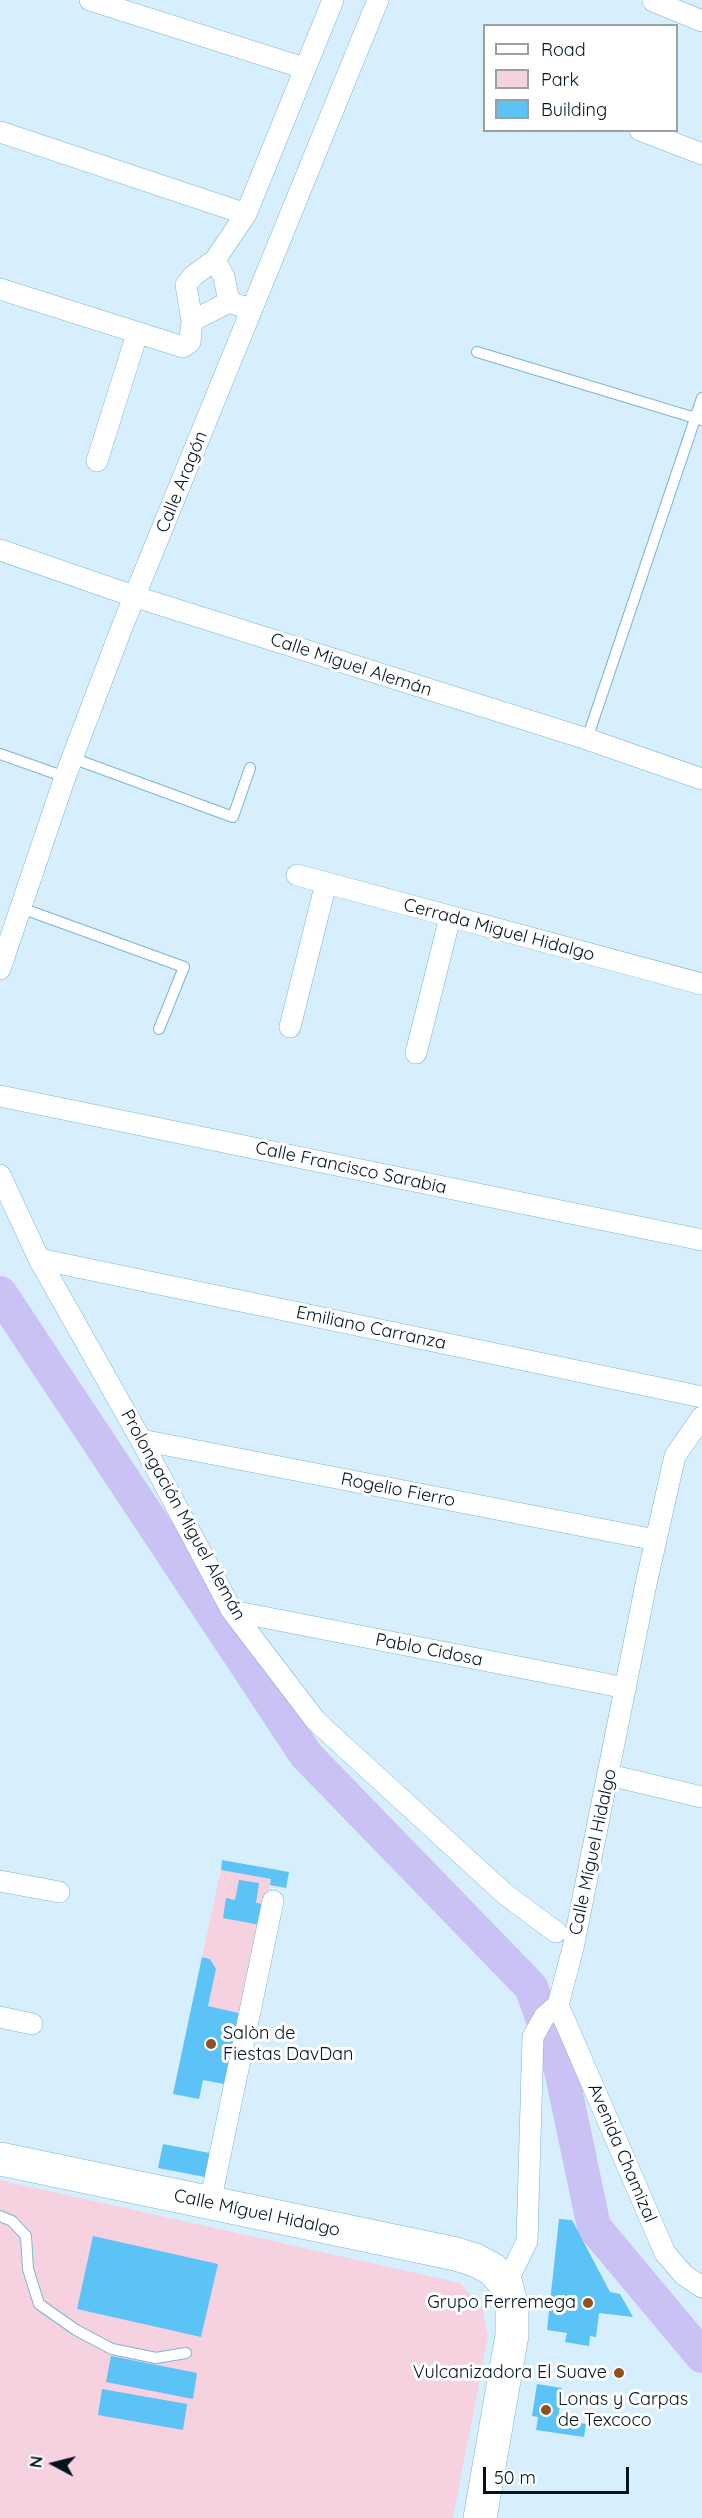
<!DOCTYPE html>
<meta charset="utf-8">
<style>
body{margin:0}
#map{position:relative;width:702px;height:2518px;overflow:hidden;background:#d7effc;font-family:Quicksand,sans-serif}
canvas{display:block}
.legend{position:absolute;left:483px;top:24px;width:195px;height:108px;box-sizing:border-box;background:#fff;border:2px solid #99a1a5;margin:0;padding:8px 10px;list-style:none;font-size:18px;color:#00141f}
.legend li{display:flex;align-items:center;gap:12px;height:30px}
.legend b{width:30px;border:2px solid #99a1a5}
.north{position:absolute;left:24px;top:2434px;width:60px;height:60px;-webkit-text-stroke:4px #fff;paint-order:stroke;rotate:277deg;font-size:16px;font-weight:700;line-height:24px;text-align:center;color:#00141f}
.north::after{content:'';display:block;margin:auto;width:21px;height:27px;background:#00141f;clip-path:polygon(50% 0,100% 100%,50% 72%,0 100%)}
.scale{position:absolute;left:483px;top:2467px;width:146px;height:27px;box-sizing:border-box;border:3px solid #00141f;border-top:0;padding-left:8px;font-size:18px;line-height:21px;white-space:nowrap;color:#00141f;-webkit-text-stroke:4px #fff;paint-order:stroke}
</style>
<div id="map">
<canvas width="702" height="2518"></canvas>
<ul class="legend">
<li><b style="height:8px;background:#fff"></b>Road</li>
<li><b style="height:16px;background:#f6d1df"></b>Park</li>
<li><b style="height:16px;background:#5bc3f6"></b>Building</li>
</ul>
<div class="north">N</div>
<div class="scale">50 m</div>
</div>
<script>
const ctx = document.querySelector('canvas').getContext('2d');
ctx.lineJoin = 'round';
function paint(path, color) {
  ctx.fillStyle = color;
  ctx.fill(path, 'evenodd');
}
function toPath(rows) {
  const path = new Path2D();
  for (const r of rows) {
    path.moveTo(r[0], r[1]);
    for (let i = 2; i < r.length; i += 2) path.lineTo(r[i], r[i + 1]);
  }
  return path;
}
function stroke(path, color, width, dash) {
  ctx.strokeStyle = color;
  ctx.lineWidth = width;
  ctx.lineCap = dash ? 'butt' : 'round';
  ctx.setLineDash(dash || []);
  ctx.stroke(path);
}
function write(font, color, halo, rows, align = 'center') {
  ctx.font = font + ' Quicksand,sans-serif';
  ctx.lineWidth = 6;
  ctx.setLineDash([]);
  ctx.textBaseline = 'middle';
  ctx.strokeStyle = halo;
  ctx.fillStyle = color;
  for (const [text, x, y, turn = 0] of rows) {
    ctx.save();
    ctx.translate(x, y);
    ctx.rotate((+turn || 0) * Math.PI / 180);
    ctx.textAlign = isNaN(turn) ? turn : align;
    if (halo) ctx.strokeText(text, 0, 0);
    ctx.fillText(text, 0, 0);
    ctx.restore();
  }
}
paint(toPath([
 [221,1870,271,1879,243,2014,208,2006,216,1969,210,1959,202,1957],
 [0,2180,460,2283,483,2309,488,2337,453,2518,0,2518]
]), '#f6d1df');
stroke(toPath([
 [0,1293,306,1755,531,1987,561,2070,594,2227,702,2356]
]), '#cac1f5', 34);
paint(toPath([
 [222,1860,289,1872,286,1888,270,1885,271,1879,221,1870],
 [239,1880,259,1883,256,1903,263,1904,260,1925,223,1918,226,1898,235,1900],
 [202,1957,210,1959,216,1969,208,2006,243,2014,229,2085,203,2080,199,2099,173,2094],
 [163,2144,215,2154,210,2178,158,2168],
 [559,2219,572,2220,610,2292,620,2294,633,2317,599,2313,596,2337,590,2336,589,2346,565,2342,567,2333,547,2330],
 [93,2236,218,2264,201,2337,77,2309],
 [111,2356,197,2373,193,2399,106,2382],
 [537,2384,562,2388,558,2420,586,2424,584,2437,536,2430,538,2417,532,2416],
 [102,2389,187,2404,183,2430,98,2415]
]), '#5bc3f6');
const lane = toPath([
 [477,352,702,420],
 [587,739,702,398],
 [0,754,65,777],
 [72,758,233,817,250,768],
 [21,908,184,967,159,1029],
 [0,2216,12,2221,26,2236,28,2269,39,2304,76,2330,112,2349,156,2358,186,2353]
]);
const street = toPath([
 [90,0,304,68],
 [653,1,702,21],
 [640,130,702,154],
 [0,132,246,214],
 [215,260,224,277,229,302],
 [0,289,183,347,190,342,192,321,186,285,193,276,215,260,246,214,333,0],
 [192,321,229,302,250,309],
 [97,461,137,334],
 [0,550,136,597,587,739,702,779],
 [297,875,702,984],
 [0,969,65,777,122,627,378,0],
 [290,1027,326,883],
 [416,1053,450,917],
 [0,1096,702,1240],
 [0,1175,39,1259,141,1440,232,1611,316,1721,505,1894,556,1932],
 [39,1259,702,1397],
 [141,1440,656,1540],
 [232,1611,626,1688],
 [609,1775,702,1797],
 [0,1881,59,1892],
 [558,2005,665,2253,684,2275,702,2287],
 [0,2017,32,2024],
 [210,2203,273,1901],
 [506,2284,527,2241,533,2037,544,2017,558,2005,573,1948,646,1584,675,1456,702,1417]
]);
const primary = toPath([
 [0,2159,456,2254,475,2260,492,2269,506,2284,512,2308,512,2335,480,2518]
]);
stroke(lane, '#79b5d4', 12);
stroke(street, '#79b5d4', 22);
stroke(primary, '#79b5d4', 34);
stroke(lane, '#fff', 10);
stroke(street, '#fff', 21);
stroke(primary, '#fff', 33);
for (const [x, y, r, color] of [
 [211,2044,6,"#924f20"],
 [588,2303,6,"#924f20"],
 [619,2373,6,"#924f20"],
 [546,2410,6,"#924f20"]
]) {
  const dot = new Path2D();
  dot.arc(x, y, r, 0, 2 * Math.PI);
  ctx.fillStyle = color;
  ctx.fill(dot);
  stroke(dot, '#fff', 2);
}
write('18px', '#00141f', '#fff', [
 ["Calle Aragón",182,482,-68],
 ["Calle Miguel Alemán",351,665,18],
 ["Cerrada Miguel Hidalgo",499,930,15],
 ["Calle Francisco Sarabia",351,1168,12],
 ["Emiliano Carranza",371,1328,12],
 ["Rogelio Fierro",398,1490,11],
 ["Prolongación Miguel Alemán",183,1515,61],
 ["Pablo Cidosa",429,1650,11],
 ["Calle Míguel Hidalgo",593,1852,-78],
 ["Avenida Chamizal",622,2153,67],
 ["Calle Míguel Hidalgo",257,2213,12]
]);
write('18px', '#00141f', '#fff', [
 ["Salòn de",223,2034],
 ["Fiestas DavDan",223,2055],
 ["Grupo Ferremega",576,2303,"right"],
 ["Vulcanizadora El Suave",607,2373,"right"],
 ["Lonas y Carpas",558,2400],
 ["de Texcoco",558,2421]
], 'left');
</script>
